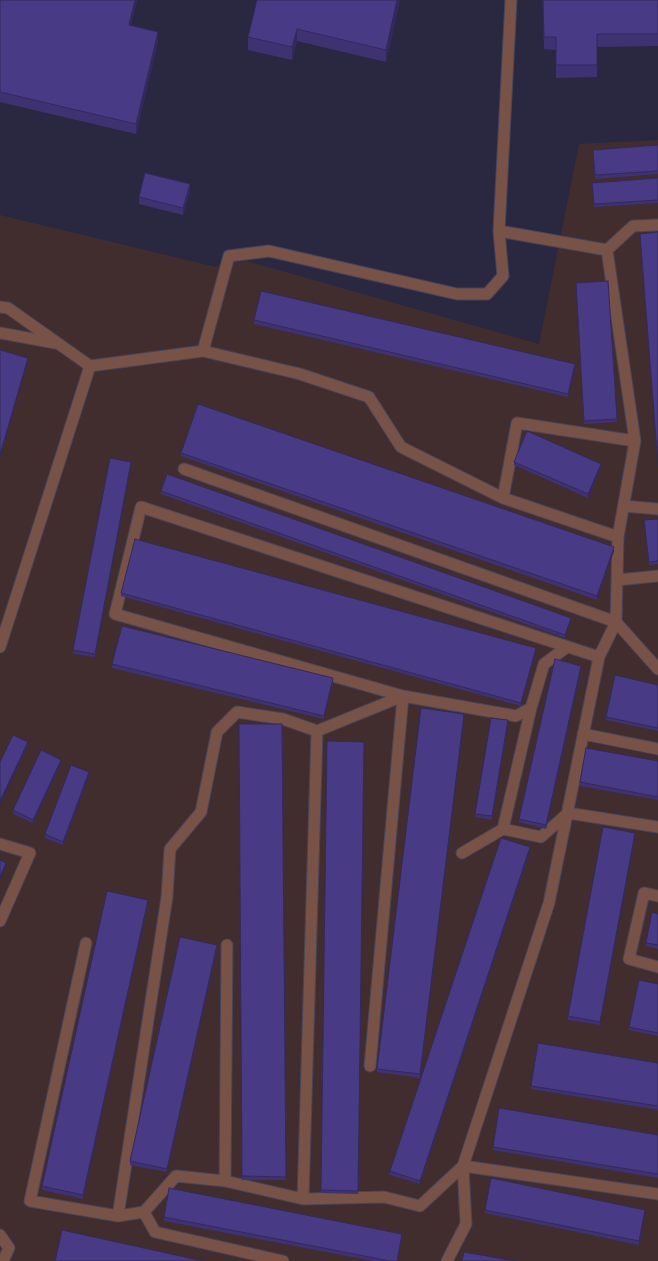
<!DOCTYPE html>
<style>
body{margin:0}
canvas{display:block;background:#2a2740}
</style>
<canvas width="658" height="1261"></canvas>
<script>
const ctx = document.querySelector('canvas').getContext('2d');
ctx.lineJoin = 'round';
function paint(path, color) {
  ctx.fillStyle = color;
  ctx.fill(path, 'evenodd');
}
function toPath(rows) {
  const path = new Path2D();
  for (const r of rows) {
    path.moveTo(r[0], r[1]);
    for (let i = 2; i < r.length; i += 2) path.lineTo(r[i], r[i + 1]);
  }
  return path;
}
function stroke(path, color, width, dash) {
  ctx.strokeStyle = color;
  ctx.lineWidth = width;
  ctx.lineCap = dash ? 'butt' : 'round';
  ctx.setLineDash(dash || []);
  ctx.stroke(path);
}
paint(toPath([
 [658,140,658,1261,0,1261,0,215,216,267,229,256,539,344,579,144]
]), '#412c2e');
const service = toPath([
 [511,0,499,231,503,276,487,294,457,294,269,251,229,256,203,351,300,374,369,397,401,447,503,498,618,537],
 [499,231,607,250],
 [607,250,633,226,658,225],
 [0,307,8,308,90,366],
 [0,333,55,343],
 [184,469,616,622,658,669],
 [503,498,517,423,635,441],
 [624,506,658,509],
 [617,580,658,576],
 [0,647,90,366,203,351],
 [583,734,658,749],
 [503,829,531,708],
 [0,844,30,853,0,921],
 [462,853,503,829,541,837,568,813,658,827],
 [658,896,644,893,629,959,658,967],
 [86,943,30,1201,118,1216],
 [370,1066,403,696,115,614,141,507,599,657],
 [225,1181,227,945],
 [303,1199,317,731],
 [144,1212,176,1176,225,1181,303,1199,384,1197,420,1206,463,1166,658,1194],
 [0,1235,9,1248,3,1261],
 [283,1261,155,1232,144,1212,118,1216,167,897,170,849,201,812,217,732,237,712,283,719,317,731,403,696,516,716,531,708,544,664,567,647],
 [447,1261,466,1224,463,1166,549,903,599,657,616,622,618,537,635,441,607,250]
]);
stroke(service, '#46445b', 13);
stroke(service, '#785246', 11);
paint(toPath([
 [0,0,137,0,131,25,158,42,136,134,0,102],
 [257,0,400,0,386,62,297,41,292,60,248,50,248,37],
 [543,0,658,0,658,46,597,47,597,77,556,78,556,50,544,49],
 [658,145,658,174,595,179,593,150],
 [658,178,658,203,594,207,592,183],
 [190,191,183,215,139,204,139,197],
 [608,281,617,422,584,424,576,283],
 [254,320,575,368,568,397,254,324],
 [181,453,614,551,597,600,181,456],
 [514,462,601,467,588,498,514,465],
 [131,465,95,657,73,654,73,650],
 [161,491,571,621,565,638,161,494],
 [658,519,658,564,649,565,644,523],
 [121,593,536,652,521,706,121,596],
 [112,664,333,681,324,719,112,668],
 [581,669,546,829,519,822,519,819],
 [658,685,658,731,606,720,606,717],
 [464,717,420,1078,377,1072,377,1069],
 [239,724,282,724,286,1180,242,1180],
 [508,724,492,820,475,817,475,814],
 [327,741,364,742,358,1194,321,1193],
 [658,761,658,800,580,786,580,782],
 [61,764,33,823,13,814,13,810],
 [89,776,63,845,45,838,45,834],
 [635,836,600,1025,568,1020,568,1016],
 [530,851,420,1184,390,1175,390,1171],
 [148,903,83,1199,42,1190,42,1186],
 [658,914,658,949,646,946,646,943],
 [217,949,167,1172,130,1165,130,1161],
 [658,984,658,1036,629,1030,629,1027],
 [658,1063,658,1110,531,1089,531,1086],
 [658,1135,658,1178,493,1150,493,1147],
 [485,1210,645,1213,639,1245,485,1213],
 [164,1217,402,1237,397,1261,373,1261,164,1221]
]), '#3f3272');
paint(toPath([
 [135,0,137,0,129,35,129,25],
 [397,0,400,0,386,62,386,50],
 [297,29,297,41,292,60,292,47],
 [158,32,158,42,136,134,136,124],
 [190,184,190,191,183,215,183,208],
 [28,358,28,361,0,458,0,455],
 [575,364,575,368,568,397,568,394],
 [131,462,131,465,95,657,95,654],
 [601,464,601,467,588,498,588,494],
 [614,547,614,551,597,600,597,596],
 [571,618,571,621,565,638,565,635],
 [536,648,536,652,521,706,521,703],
 [581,666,581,669,546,829,546,825],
 [333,678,333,681,324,719,324,716],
 [464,714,464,717,420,1078,420,1074],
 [508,720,508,724,492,820,492,816],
 [28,742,28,746,0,805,0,801],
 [61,760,61,764,33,823,33,820],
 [89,772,89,776,63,845,63,842],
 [635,833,635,836,600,1025,600,1022],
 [530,847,530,851,420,1184,420,1181],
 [6,863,6,866,0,880,0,877],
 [148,900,148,903,83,1199,83,1195],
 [217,945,217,949,167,1172,167,1169],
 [645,1210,645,1213,639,1245,639,1241]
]), '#33295d');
const building = toPath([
 [0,0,135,0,129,25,158,32,136,124,0,92,0,0],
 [257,0,397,0,386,50,297,29,292,47,248,37,257,0],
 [543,0,658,0,658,34,597,34,597,65,556,65,556,37,544,37,543,0],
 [658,145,658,171,595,175,593,150,658,145],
 [145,173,190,184,183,208,139,197,145,173],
 [658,178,658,200,594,204,592,183,658,178],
 [658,232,658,465,640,234,658,232],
 [608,281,617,419,584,421,576,283,608,281],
 [261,291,575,364,568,394,254,320,261,291],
 [0,350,28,358,0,455,0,350],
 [198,404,614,547,597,596,181,453,198,404],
 [527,431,601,464,588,494,514,462,527,431],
 [110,458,131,462,95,654,73,650,110,458],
 [167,474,571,618,565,635,161,491,167,474],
 [658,519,658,561,649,562,644,520,658,519],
 [135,539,536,648,521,703,121,593,135,539],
 [122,626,333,678,324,716,112,664,122,626],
 [555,659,581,666,546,825,519,819,555,659],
 [615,675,658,685,658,728,606,717,615,675],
 [421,708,464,714,420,1074,377,1069,421,708],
 [491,718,508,720,492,816,475,814,491,718],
 [239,724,282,724,286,1177,242,1176,239,724],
 [13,735,28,742,0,801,0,762,13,735],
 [327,741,364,742,358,1191,321,1190,327,741],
 [586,748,658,761,658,797,580,782,586,748],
 [41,750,61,760,33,820,13,810,41,750],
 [71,765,89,772,63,842,45,834,71,765],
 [603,827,635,833,600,1022,568,1016,603,827],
 [501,838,530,847,420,1181,390,1171,501,838],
 [0,860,6,863,0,877,0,860],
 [107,891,148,900,83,1195,42,1186,107,891],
 [652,912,658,914,658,945,646,943,652,912],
 [180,937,217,945,167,1169,130,1161,180,937],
 [639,980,658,984,658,1033,629,1027,639,980],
 [538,1043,658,1063,658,1106,531,1086,538,1043],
 [499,1108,658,1135,658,1174,493,1147,499,1108],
 [491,1178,645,1210,639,1241,485,1210,491,1178],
 [169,1188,402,1234,397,1261,390,1261,164,1217,169,1188],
 [62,1230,203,1261,55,1261,62,1230],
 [464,1252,515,1261,462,1261,464,1252]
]);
paint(building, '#493a85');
stroke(building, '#33295d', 1);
</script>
